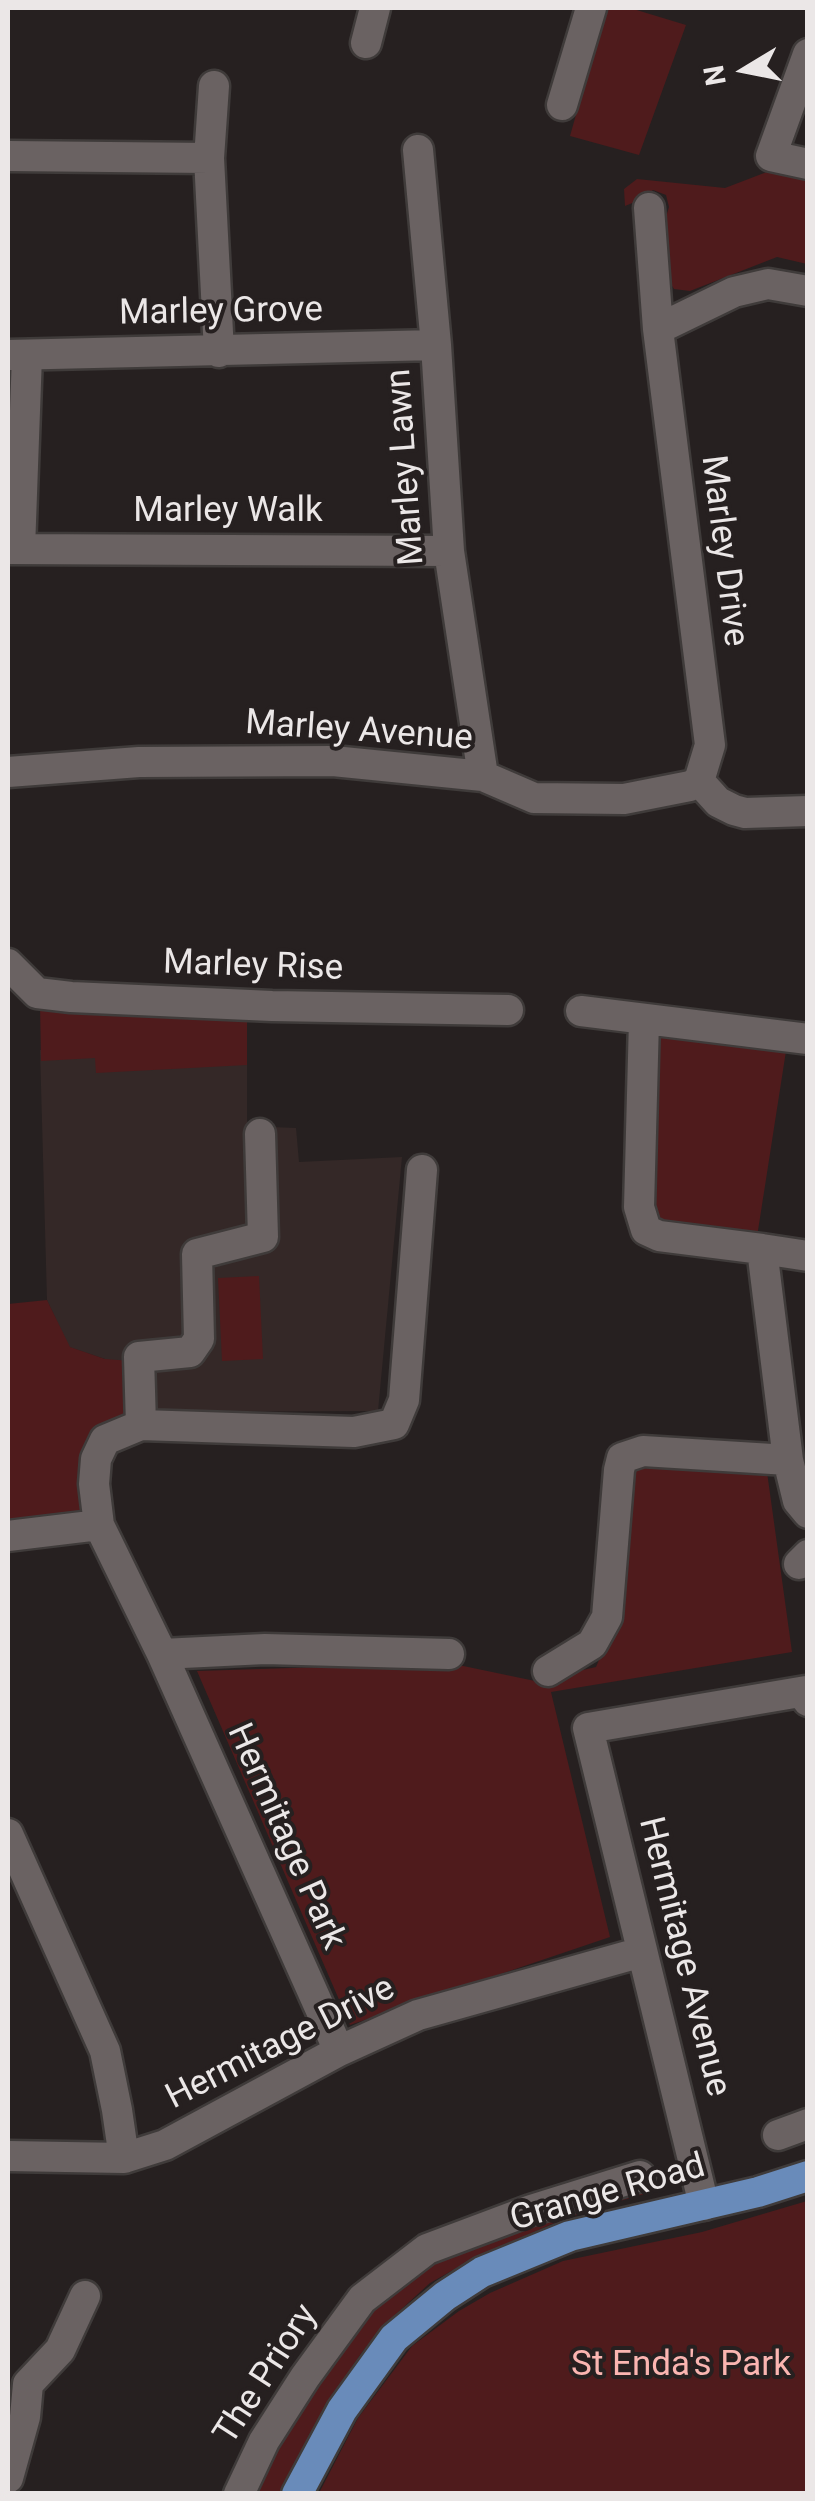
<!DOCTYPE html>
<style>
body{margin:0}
#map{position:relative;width:815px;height:2501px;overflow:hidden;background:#262020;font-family:Roboto,sans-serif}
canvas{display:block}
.frame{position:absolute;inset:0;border:10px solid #ebe7e7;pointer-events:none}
.north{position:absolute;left:695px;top:20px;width:100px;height:100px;-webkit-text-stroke:8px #262020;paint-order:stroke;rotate:260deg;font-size:28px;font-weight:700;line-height:40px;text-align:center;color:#ebe7e7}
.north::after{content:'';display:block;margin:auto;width:35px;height:45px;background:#ebe7e7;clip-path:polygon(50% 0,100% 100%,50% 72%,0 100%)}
</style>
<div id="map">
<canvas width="815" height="2501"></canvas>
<div class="frame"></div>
<div class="north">N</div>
</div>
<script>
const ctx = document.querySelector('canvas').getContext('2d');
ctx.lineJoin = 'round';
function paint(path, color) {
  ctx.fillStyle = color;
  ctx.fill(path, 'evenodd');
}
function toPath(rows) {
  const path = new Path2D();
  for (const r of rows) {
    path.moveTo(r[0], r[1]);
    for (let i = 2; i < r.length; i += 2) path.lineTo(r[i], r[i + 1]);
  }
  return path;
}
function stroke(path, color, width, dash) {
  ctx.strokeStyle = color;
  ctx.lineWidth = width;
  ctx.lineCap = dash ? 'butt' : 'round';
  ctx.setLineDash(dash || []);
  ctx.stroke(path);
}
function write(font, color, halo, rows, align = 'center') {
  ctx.font = font + ' Roboto,sans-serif';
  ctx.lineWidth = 8;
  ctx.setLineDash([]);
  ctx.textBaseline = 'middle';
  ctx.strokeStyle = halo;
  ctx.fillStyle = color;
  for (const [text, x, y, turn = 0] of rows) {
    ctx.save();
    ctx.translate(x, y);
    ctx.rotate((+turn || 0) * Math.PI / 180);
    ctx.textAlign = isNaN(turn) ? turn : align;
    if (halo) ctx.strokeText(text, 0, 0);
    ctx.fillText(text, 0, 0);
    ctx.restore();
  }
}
paint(toPath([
 [247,1021,247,1126,296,1128,299,1162,402,1157,378,1411,131,1412,105,1359,69,1347,47,1300,40,1050]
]), '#342827');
paint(toPath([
 [606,8,630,8,686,25,639,155,570,136],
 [772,170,807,178,807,264,777,257,690,291,674,289,665,275,664,224,669,207,666,195,653,190,642,199,625,206,624,189,637,179,725,188],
 [40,1003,247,1021,247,1065,96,1073,95,1058,41,1061],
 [658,1032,786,1051,757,1237,661,1223,648,1203],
 [259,1276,263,1359,222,1361,218,1278],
 [47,1300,70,1347,105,1359,131,1361,131,1412,110,1423,87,1518,8,1528,8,1304],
 [642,1466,767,1472,792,1652,551,1692,610,1937,350,2025,197,1671,449,1663,535,1681,596,1667,616,1620,625,1471],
 [643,2183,648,2193,596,2208,552,2224,471,2260,430,2283,382,2327,360,2355,329,2403,283,2493,243,2494,365,2302,430,2252],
 [807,2201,807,2493,319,2493,358,2418,412,2346,459,2311,490,2293,563,2261,702,2232]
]), '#4f1b1c');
const minor = toPath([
 [366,43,375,8],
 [808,54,771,156,808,164],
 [214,86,209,158,219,352],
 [562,105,591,8],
 [418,150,436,345,449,551,483,776],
 [8,156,209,158],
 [649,208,658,329,710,745,699,781],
 [658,329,734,292,768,284,808,291],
 [8,355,436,345],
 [8,549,449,551],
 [20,549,27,355],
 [8,772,139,762,333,761,483,776,534,798,624,799,690,786,699,781],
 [699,781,718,802,734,810,745,813,808,811],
 [8,964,37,993,71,997,272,1006,508,1010],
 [581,1011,808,1039],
 [644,1020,639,1207,646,1230,659,1236,762,1249,788,1460,798,1501,808,1513],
 [762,1249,808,1256],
 [141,1425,139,1357,190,1352,199,1339,197,1254,263,1237,260,1134],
 [8,1536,99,1525],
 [799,1564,808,1555],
 [162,1654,265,1649,449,1654],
 [548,1671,592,1644,607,1617,619,1470,622,1458,643,1451,788,1460],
 [8,1834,105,2051,117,2110,124,2158],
 [339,2051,162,1654,99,1525,94,1484,96,1459,105,1440,141,1425,354,1432,394,1424,404,1400,422,1170],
 [778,2135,808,2124],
 [8,2156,124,2158,165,2145,339,2051,418,2015,642,1952],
 [704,2205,588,1728,806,1691,808,1701],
 [8,2478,25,2417,28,2384,60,2350,85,2296],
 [239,2494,264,2441,305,2377,362,2299,427,2249,531,2210,640,2176]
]);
const major = toPath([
 [297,2494,342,2410,394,2338,445,2296,482,2272,570,2236,758,2192,808,2176]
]);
stroke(minor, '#3f3b3a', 35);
stroke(major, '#3f3b3a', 35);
stroke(minor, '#6a6262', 30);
stroke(major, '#698bba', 30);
write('35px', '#ebe7e7', '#262020', [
 ["Marley Grove",221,313,-1],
 ["Marley Lawn",407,467,-94],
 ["Marley Walk",228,512],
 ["Marley Drive",723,551,83],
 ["Marley Avenue",359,732,4],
 ["Marley Rise",253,967,2],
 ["Hermitage Park",285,1837,66],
 ["Hermitage Avenue",683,1957,76],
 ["Hermitage Drive",281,2044,-27],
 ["Grange Road",608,2194,-16],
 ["The Priory",267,2375,-57]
]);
write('35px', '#fab5b1', '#262020', [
 ["St Enda's Park",681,2366]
]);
</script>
